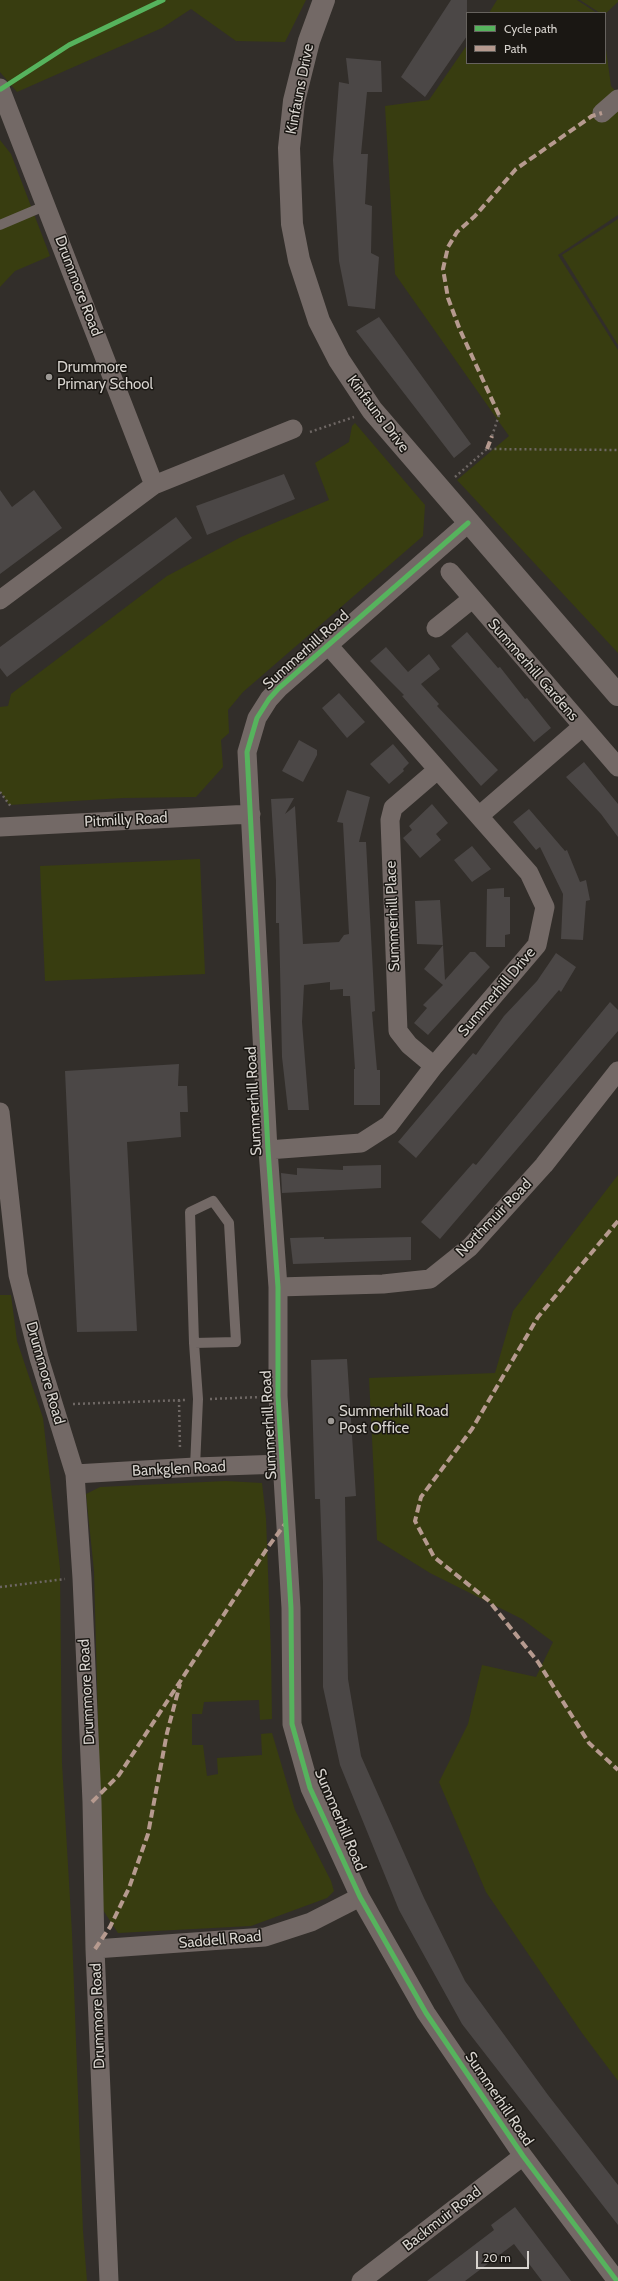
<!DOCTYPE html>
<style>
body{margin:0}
#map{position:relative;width:618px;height:2281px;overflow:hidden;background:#322e2a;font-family:Cabin,sans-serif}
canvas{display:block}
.legend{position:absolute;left:466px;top:12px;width:140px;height:52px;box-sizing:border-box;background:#1a1713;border:1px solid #66625e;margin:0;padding:5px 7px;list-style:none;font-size:12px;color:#d7d3ce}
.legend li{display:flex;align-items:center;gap:8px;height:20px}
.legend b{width:20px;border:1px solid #66625e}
.scale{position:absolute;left:476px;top:2251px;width:53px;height:18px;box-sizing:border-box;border:2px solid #d7d3ce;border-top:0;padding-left:5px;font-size:12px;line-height:14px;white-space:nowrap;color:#d7d3ce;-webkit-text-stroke:3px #1a1713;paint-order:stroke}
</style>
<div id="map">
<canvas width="618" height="2281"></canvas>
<ul class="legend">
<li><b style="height:5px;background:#56b35d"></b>Cycle path</li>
<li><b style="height:5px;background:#b69a8f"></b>Path</li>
</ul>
<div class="scale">20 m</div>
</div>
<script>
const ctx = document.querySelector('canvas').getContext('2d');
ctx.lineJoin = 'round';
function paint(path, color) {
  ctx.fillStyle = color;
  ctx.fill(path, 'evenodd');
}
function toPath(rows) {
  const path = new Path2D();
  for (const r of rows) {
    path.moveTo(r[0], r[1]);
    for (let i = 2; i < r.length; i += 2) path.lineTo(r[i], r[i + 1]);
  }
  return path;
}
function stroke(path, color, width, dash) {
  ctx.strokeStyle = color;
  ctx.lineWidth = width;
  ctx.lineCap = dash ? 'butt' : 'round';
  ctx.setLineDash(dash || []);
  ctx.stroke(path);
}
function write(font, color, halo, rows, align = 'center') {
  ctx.font = font + ' Cabin,sans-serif';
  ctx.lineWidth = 3;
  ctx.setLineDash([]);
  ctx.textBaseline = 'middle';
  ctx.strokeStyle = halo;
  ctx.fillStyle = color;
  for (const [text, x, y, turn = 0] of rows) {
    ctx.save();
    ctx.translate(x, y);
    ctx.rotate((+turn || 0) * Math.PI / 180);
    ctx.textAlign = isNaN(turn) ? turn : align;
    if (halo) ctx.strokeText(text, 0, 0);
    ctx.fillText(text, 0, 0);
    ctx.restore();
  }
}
paint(toPath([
 [0,0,306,0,285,42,236,41,191,9,162,28,17,92,0,72],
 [497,0,577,0,597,13,489,13],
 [580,0,618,0,618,2,605,14,600,13],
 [605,42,611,86,618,94,618,215,558,255,618,350,618,653,457,480,509,436,395,274,385,106,429,100,467,45,467,63,605,63],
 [0,140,11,154,50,256,15,271,0,287],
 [618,219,618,345,562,255],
 [355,423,425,505,423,536,243,692,228,710,229,733,221,740,223,767,196,797,123,798,9,805,0,791,0,707,8,706,11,694,167,576,241,537,329,500,315,463,349,442,352,426],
 [200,859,205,974,45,981,40,866],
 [618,1175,618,2081,582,2033,486,1892,439,1782,468,1724,482,1665,536,1677,553,1642,522,1619,430,1573,377,1540,369,1378,495,1373,513,1311],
 [0,1295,11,1295,17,1341,43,1418,60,1568,62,1763,72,1933,83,2231,87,2281,0,2281],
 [226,1481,262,1483,266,1518,271,1653,272,1719,260,1720,259,1700,204,1702,202,1714,192,1714,192,1745,203,1745,207,1776,218,1774,217,1758,262,1755,261,1734,272,1733,295,1810,331,1881,334,1891,327,1898,251,1926,118,1933,103,1910,94,1571,86,1494,100,1487]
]), '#383d10');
paint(toPath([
 [451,0,467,0,467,36,425,97,401,77],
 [346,58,381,61,382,92,367,92,361,154,368,154,365,204,372,206,371,253,379,257,375,309,348,306,339,261,333,160,339,82,349,84],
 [379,317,471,444,454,458,356,331],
 [284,474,295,499,207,535,196,506],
 [0,490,12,507,34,490,62,528,0,574],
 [176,517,192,538,7,677,0,668,0,647],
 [467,632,498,668,500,667,525,699,527,698,551,728,534,742,451,646],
 [386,647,408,672,429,654,440,669,421,684,439,704,437,706,498,770,481,786,402,696,404,695,370,661],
 [339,693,365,722,347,738,322,708],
 [299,740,317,750,317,755,303,782,282,771],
 [393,744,409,763,403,769,404,771,389,784,370,764],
 [584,762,618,804,618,837,601,814,566,777],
 [347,790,370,797,359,842,366,842,375,1011,372,1012,377,1070,380,1070,380,1105,354,1105,354,1069,355,1069,350,996,343,996,343,989,330,990,330,982,304,985,302,1022,309,1110,288,1110,282,1057,279,923,276,923,276,881,271,799,294,798,285,814,295,806,303,944,339,942,344,935,349,934,343,823,337,822],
 [432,804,448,823,436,834,441,840,420,858,403,838,412,830,409,826],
 [529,809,565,851,567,850,580,882,586,880,590,900,586,901,583,940,561,939,563,894,540,847,536,850,513,822],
 [472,846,491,869,472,882,454,860],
 [504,888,504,897,510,897,510,934,505,935,505,947,486,947,487,889],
 [440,900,443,945,417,944,415,901],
 [443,945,445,980,470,952,475,952,490,967,428,1035,414,1023,427,1008,423,1005,443,985,424,969],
 [556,953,576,967,561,992,559,990,416,1158,398,1142,473,1053,476,1055,504,1016,537,981],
 [610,1002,618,1010,618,1031,440,1239,421,1222,473,1163,476,1165],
 [179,1064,178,1086,187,1086,188,1112,180,1112,181,1137,127,1142,137,1331,77,1332,65,1071],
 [381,1165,381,1188,282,1193,281,1173,297,1175,297,1168,343,1170,343,1166],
 [324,1237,324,1239,411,1237,411,1260,293,1264,290,1238],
 [347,1359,356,1496,345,1497,348,1679,361,1756,424,1898,465,1981,548,2095,618,2185,618,2225,462,2024,399,1910,340,1765,323,1687,323,1582,320,1499,315,1499,311,1360],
 [515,2207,571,2281,542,2281,514,2244,465,2281,427,2281,494,2230,491,2225]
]), '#4b4746');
stroke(toPath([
 [310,432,354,417],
 [492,436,499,415],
 [455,477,487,449,618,450],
 [0,792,12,808],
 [210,1399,261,1397],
 [179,1400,180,1450],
 [73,1404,186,1400],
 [0,1587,65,1579]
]), '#6e6764', 2.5, [2, 3]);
stroke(toPath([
 [0,225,47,205],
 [194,1343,236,1342,229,1223,213,1201,190,1212,194,1343,198,1399,195,1467]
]), '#736966', 10);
stroke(toPath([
 [0,88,154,485],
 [602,113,618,99],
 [468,523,279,688,269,699,257,718,247,752,268,1150,278,1287,278,1396,291,1608,292,1724,310,1788,360,1897,426,2013,523,2156,617,2281],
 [450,572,618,767],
 [0,600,154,485,293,429],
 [436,628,472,599],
 [479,816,582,727],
 [0,827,251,814],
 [434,1066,409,1045,398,1031,390,820,393,808,436,771],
 [0,1112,18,1275,39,1358,75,1474,82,1578,92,1802,95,1949,109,2281],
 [268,1150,361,1143,389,1125,434,1066,537,945,545,907,529,873,328,645],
 [278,1287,383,1284,430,1279,470,1247,544,1165,618,1071],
 [75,1474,195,1467,282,1464],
 [95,1949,265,1937,311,1922,360,1897],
 [361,2281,523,2156]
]), '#736966', 19);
stroke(toPath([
 [324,0,309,41,294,101,289,148,292,224,299,260,319,321,339,360,372,410,618,695]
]), '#736966', 22);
stroke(toPath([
 [499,415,460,330,448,298,443,269,448,247,457,232,475,216,516,169,592,116,602,113],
 [487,449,492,436],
 [618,1221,538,1317,472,1429,421,1497,415,1521,434,1557,489,1601,538,1662,589,1743,618,1770],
 [92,1802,119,1775,268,1547,285,1524],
 [95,1949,110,1927,129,1888,148,1834,167,1733,180,1684]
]), '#b69a8f', 4, [8, 4]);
stroke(toPath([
 [1,89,69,45,163,0],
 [468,523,279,688,269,699,257,718,247,752,268,1150,278,1287,278,1396,291,1608,292,1724,310,1788,360,1897,426,2013,523,2156,617,2281]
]), '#56b35d', 5);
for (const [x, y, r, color] of [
 [49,377,4,"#9d9995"],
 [331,1421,4,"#9d9995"]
]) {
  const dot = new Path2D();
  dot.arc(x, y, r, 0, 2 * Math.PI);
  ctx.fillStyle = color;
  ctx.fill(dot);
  stroke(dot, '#1a1713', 1.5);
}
write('15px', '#d7d3ce', '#1a1713', [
 ["Kinfauns Drive",300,89,-79],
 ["Drummore Road",78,286,69],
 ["Kinfauns Drive",378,414,53],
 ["Summerhill Road",306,650,-42],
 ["Summerhill Gardens",533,670,49],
 ["Pitmilly Road",126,820,-3],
 ["Summerhill Place",393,916,-92],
 ["Summerhill Drive",497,992,-50],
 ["Summerhill Road",254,1101,-93],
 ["Northmuir Road",494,1218,-46],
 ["Drummore Road",45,1373,74],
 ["Summerhill Road",269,1425,-93],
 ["Bankglen Road",179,1469,-3],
 ["Drummore Road",87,1692,-93],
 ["Summerhill Road",340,1820,67],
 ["Saddell Road",220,1940,-5],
 ["Drummore Road",98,2016,-92],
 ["Summerhill Road",499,2099,56],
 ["Backmuir Road",442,2219,-38]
]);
write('15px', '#d7d3ce', '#1a1713', [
 ["Drummore",57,368],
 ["Primary School",57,385],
 ["Summerhill Road",339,1412],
 ["Post Office",339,1429]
], 'left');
</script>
